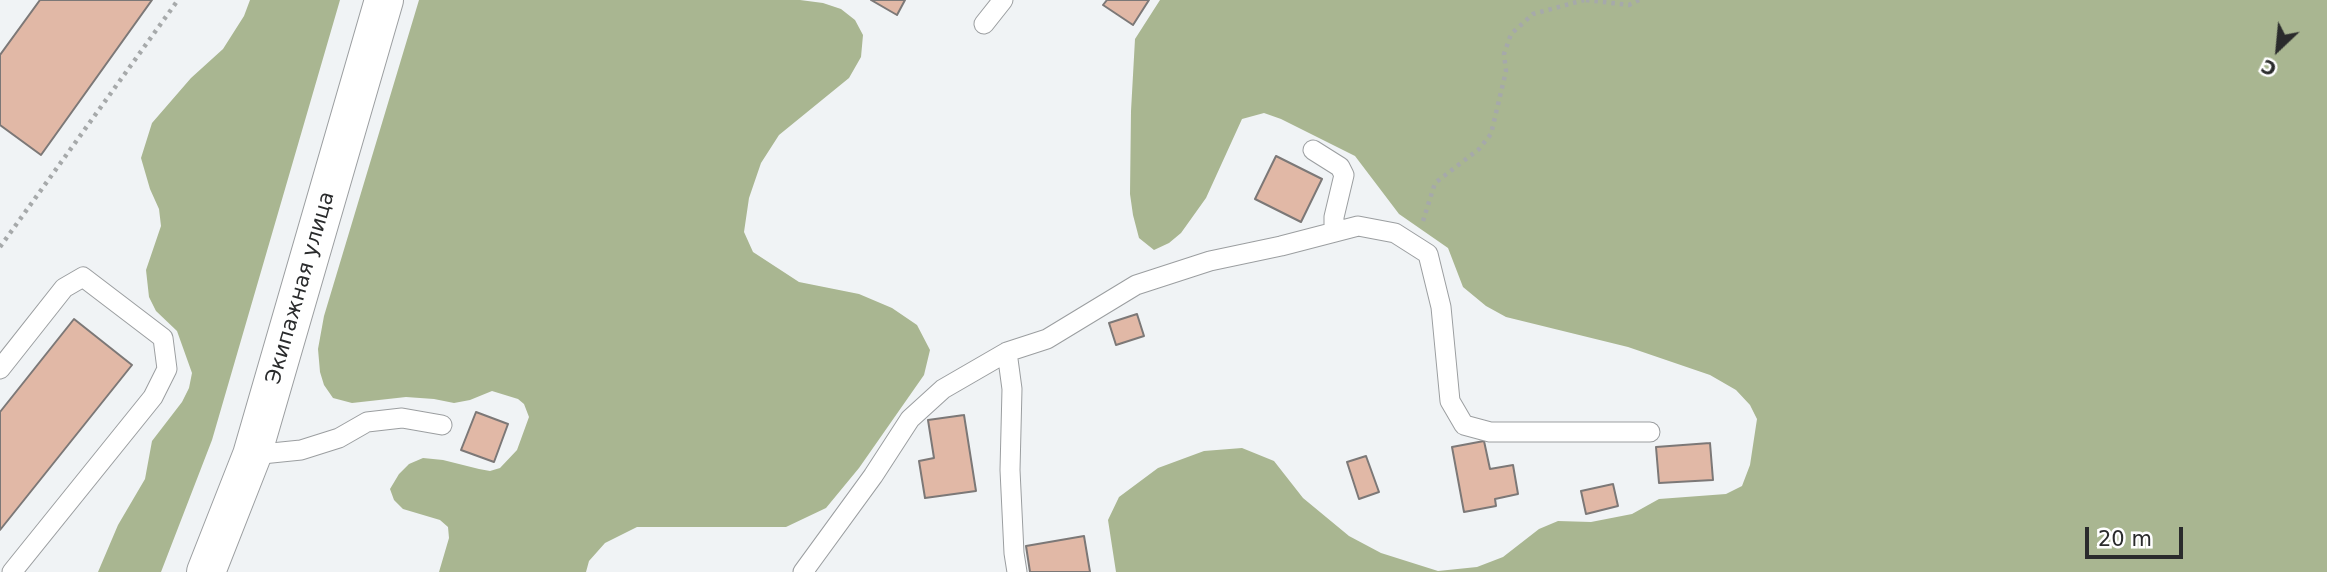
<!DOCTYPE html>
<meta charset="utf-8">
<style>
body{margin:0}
#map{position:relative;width:2327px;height:572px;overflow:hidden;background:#f0f3f5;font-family:"DejaVu Sans",sans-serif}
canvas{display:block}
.north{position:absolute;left:2243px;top:14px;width:70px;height:70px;-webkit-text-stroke:5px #fff;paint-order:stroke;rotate:206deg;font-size:19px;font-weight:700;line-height:28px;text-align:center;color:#2a2b2c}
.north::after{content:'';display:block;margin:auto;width:24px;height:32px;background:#2a2b2c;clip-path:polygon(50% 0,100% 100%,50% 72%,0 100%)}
.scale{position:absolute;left:2085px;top:527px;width:98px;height:32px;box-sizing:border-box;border:4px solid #2a2b2c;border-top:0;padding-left:9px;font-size:21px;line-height:24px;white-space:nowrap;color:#2a2b2c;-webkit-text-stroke:5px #fff;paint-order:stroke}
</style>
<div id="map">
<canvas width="2327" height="572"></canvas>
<div class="north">С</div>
<div class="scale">20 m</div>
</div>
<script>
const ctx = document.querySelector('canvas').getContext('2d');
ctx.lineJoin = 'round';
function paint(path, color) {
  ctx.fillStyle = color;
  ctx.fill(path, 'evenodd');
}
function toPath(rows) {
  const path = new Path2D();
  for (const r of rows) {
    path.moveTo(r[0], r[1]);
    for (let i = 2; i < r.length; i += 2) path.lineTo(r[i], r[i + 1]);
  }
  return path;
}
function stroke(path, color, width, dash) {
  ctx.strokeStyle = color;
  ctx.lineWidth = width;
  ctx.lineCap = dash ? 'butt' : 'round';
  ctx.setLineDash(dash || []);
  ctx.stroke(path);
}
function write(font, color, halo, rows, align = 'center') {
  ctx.font = font + ' "DejaVu Sans",sans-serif';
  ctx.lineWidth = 5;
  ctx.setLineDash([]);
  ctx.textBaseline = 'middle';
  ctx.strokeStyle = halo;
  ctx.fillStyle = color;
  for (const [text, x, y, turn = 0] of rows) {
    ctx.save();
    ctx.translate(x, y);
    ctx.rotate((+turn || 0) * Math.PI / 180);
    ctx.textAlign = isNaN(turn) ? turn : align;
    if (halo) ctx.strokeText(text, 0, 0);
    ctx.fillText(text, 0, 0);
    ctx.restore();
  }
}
paint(toPath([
 [250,0,340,0,212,440,161,572,98,572,118,525,145,479,152,441,182,402,189,388,192,373,177,331,156,311,149,297,146,270,161,226,159,209,150,189,141,158,152,123,191,78,223,49,244,16],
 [419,0,800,0,823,3,841,9,855,20,863,35,861,57,849,78,779,135,761,163,749,198,744,232,753,252,799,282,859,294,892,308,917,325,930,350,924,375,859,468,826,508,786,527,637,527,605,543,589,561,586,572,439,572,449,538,448,527,440,520,403,509,394,500,390,489,399,474,409,464,423,458,443,460,479,469,490,471,500,468,517,450,529,417,524,404,518,399,492,391,470,400,454,403,434,399,406,397,352,403,333,398,324,385,320,372,318,349,324,316],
 [1160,0,2327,0,2327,572,1116,572,1108,520,1119,497,1158,468,1204,451,1242,448,1274,461,1303,498,1349,536,1381,553,1438,571,1477,567,1503,557,1539,529,1558,521,1591,522,1632,514,1659,499,1726,494,1742,486,1750,465,1757,419,1750,405,1736,390,1710,375,1628,347,1506,317,1486,306,1463,287,1448,248,1399,214,1355,156,1281,119,1264,113,1242,119,1206,198,1181,233,1169,243,1154,250,1139,238,1133,215,1130,194,1131,111,1135,39]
]), '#a9b691');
const building = toPath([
 [40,0,152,0,41,155,0,125,0,55,40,0],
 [871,0,905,0,897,15,871,0],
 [1107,0,1149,0,1133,25,1103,5,1107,0],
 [1276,156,1322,179,1301,222,1255,199,1276,156],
 [1137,314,1144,336,1116,345,1109,323,1137,314],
 [74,319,132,365,0,530,0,412,74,319],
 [476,412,508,424,494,462,461,450,476,412],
 [964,415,976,491,925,498,919,461,934,458,928,420,964,415],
 [1484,441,1490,469,1513,465,1518,494,1495,499,1496,506,1464,512,1452,447,1484,441],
 [1710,443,1713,480,1659,483,1656,447,1710,443],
 [1366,456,1379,492,1359,499,1347,462,1366,456],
 [1613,484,1618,506,1586,514,1581,491,1613,484],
 [1084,536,1090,572,1030,572,1026,546,1084,536]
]);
paint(building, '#e1b8a6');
stroke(building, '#7c7877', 2);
const service = toPath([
 [984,24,1003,0],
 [1313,150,1340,167,1344,175,1334,217,1334,231],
 [1007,352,1012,389,1010,470,1014,553,1017,572],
 [0,369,64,288,83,277,163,338,167,369,153,397,12,572],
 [252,455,301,450,339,438,367,422,402,418,442,425],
 [803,572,873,476,910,419,943,389,1007,352,1047,339,1136,285,1210,261,1281,246,1358,226,1395,233,1428,254,1441,307,1450,401,1464,425,1490,432,1650,432]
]);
const secondary = toPath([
 [206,572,252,455,384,0]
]);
stroke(service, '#9b9ea0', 21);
stroke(secondary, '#9b9ea0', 40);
stroke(toPath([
 [1586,0,1629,5,1639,0],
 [1423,221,1435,183,1479,149,1491,134,1506,71,1504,54,1511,34,1533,14,1584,0],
 [0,247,178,0]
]), '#a6a9aa', 4.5, [3.5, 5]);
stroke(service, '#fff', 19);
stroke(secondary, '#fff', 38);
write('21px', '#2a2b2c', '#fff', [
 ["Экипажная улица",301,288,-74]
]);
</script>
